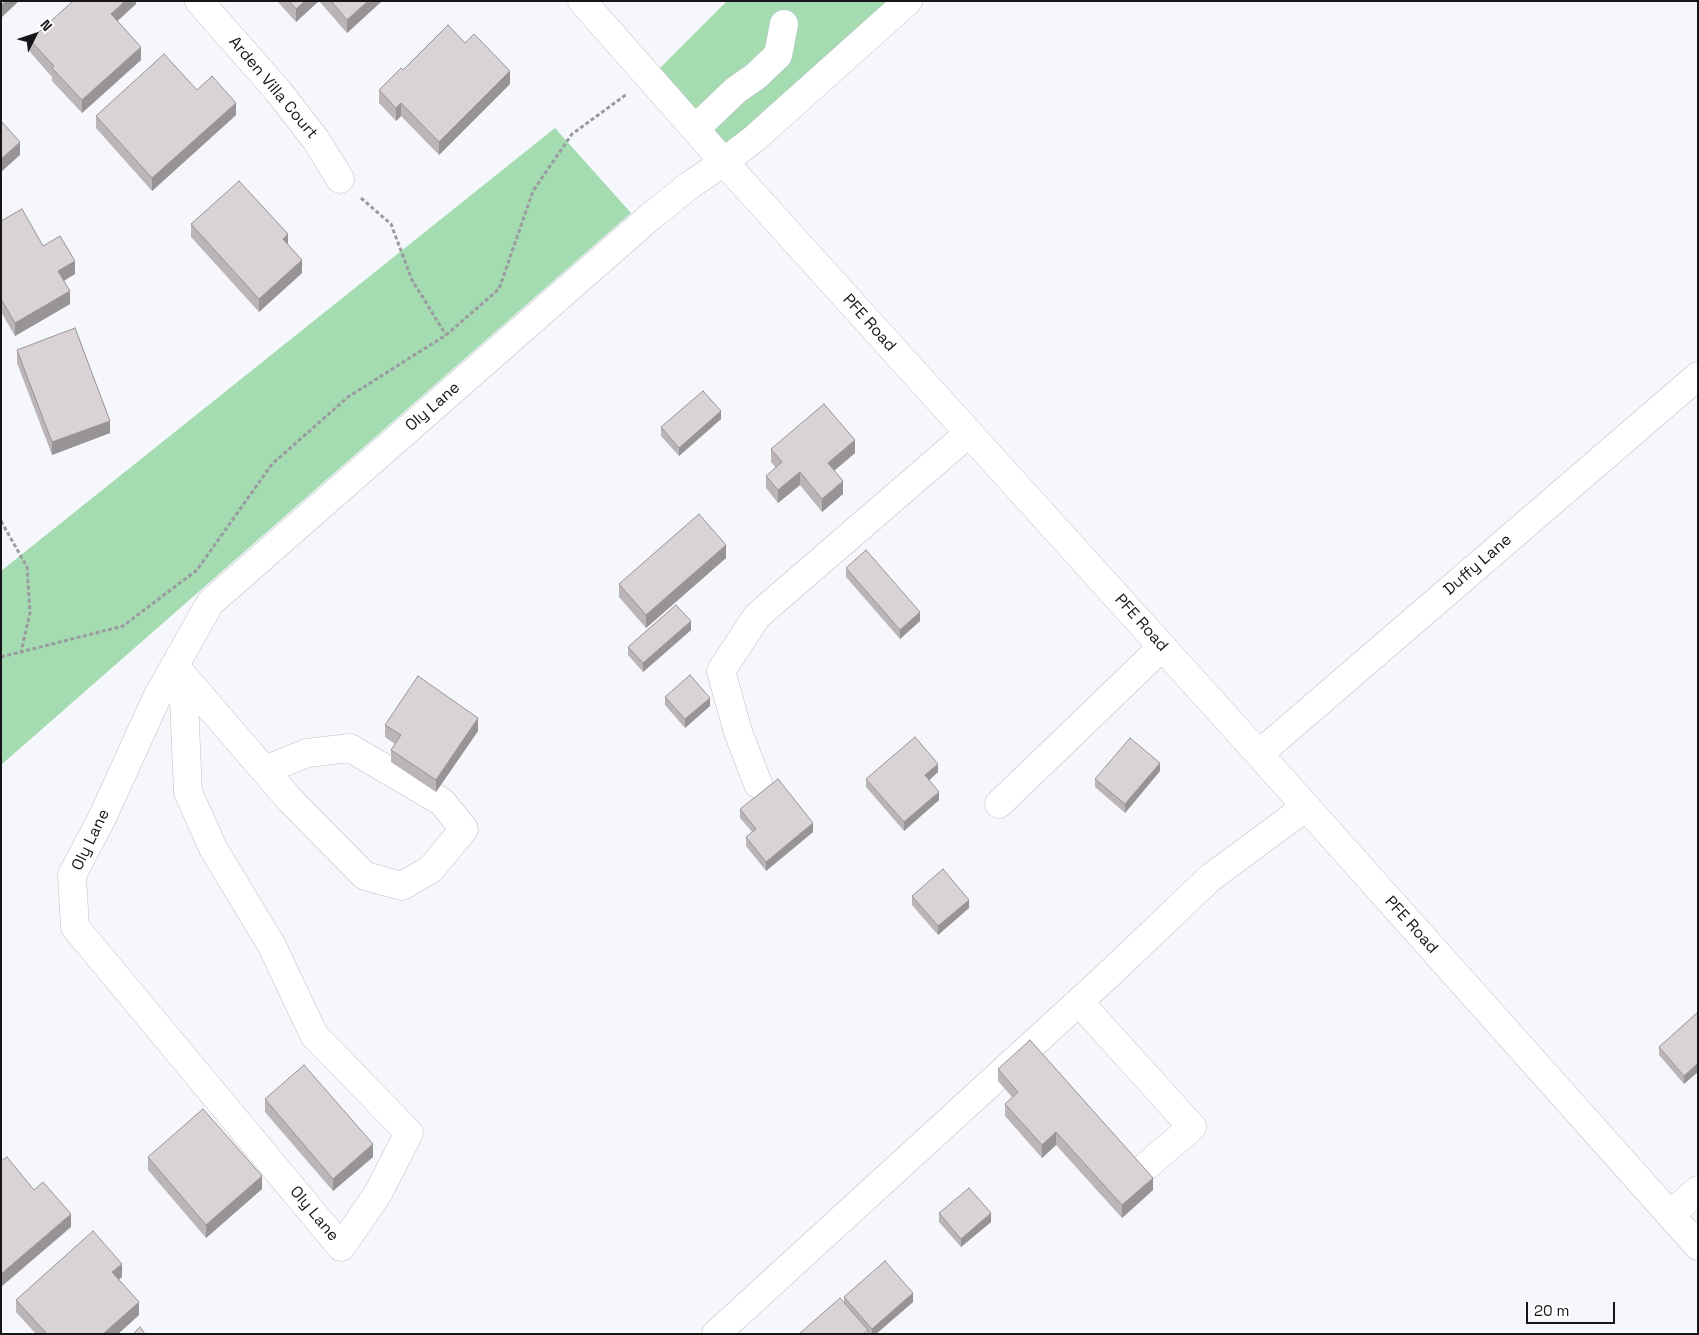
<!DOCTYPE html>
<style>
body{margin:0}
#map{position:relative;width:1699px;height:1335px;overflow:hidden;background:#f5f7fc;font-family:"Space Grotesk",sans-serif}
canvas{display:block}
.frame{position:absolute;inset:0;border:2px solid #161618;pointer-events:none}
.north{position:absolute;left:10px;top:10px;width:50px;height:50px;-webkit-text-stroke:4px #fff;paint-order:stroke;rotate:49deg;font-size:14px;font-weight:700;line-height:20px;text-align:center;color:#161618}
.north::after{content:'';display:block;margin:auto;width:18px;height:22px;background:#161618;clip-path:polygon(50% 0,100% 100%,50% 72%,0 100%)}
.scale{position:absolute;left:1526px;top:1302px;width:89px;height:22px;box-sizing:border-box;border:2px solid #161618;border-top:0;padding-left:6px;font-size:15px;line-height:18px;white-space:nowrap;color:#161618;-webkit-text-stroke:4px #fff;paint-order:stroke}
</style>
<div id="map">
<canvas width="1699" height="1335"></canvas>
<div class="frame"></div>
<div class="north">N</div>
<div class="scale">20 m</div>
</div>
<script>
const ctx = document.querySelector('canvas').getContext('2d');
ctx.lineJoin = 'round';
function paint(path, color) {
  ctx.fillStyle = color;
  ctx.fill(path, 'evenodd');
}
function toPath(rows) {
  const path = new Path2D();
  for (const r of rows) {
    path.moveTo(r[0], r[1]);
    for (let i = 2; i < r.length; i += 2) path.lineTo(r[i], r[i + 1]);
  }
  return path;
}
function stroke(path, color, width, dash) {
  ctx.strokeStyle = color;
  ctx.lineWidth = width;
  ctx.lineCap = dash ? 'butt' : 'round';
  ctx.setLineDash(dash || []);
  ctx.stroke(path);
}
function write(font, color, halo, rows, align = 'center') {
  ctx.font = font + ' "Space Grotesk",sans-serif';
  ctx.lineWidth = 4.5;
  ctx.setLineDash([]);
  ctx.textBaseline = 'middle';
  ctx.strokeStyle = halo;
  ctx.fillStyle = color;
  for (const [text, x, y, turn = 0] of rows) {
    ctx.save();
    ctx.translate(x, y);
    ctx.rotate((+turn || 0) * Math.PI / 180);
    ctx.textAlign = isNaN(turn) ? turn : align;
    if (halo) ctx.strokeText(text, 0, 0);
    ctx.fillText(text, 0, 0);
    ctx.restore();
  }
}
paint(toPath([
 [727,1,905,1,724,162,650,78],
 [555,128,631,213,1,765,1,571]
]), '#a4dbb1');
const minor = toPath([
 [199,1,278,91,316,140,340,179],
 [695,129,736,90,756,76,778,55,784,24],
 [179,671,290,800,365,876,402,886,431,869,464,829,442,802,350,748,307,753,265,770],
 [169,676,184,701,188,792,213,848,272,946,314,1035,409,1133,377,1195,341,1247,75,927,72,875,102,818,158,695,169,676,210,603,650,217,690,185,724,162,755,138,908,1],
 [1259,754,1698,376],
 [758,784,738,732,721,671,757,616,969,433],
 [999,804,1162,647],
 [1079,1002,1192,1127,1144,1168],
 [1670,1215,1698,1190],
 [716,1334,1105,978,1210,878,1306,807]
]);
const major = toPath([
 [582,1,724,162,1259,754,1698,1246]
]);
stroke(minor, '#bec0c5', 29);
stroke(major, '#bec0c5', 29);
stroke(toPath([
 [361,198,391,224,412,280,446,335],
 [1,521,27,567,30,613,21,652],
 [1,657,123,626,197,570,272,464,348,397,446,335,499,289,533,191,572,134,627,94]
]), '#9a9b9f', 3, [4, 2.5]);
stroke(minor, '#fff', 28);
stroke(major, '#fff', 28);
paint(toPath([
 [136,1,136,4,117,21,141,60,82,113,52,81,52,77,30,52,30,40],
 [277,1,319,1,296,22],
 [319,1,382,1,347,33],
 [465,43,510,84,439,155,401,116,396,121,379,103,379,90,403,70],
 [197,90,236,115,152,191,96,128,96,116],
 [1,221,75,274,64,281,70,304,15,336,1,312],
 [191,224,288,245,302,273,259,312,191,237],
 [17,350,110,433,52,455,17,363],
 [721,419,679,456,661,436,661,427],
 [771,449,855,453,834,471,843,494,822,512,800,485,778,503,766,488,766,476,776,468,771,462],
 [726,558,646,628,619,597,619,584],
 [846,568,920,621,900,639,846,577],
 [691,630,643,672,628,655,628,647],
 [665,697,710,706,685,728,665,705],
 [385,725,478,731,436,792,391,762,391,750,395,744,385,737],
 [1160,771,1125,813,1095,787,1095,779],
 [938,772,929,780,939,800,904,831,866,787,866,779],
 [740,809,813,832,766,871,746,846,746,837,752,832,740,818],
 [912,896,969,908,938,935,912,905],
 [1698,1012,1684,1084,1659,1055,1659,1047],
 [998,1069,1153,1190,1122,1218,1056,1145,1042,1158,1005,1116,1005,1104,1012,1097,998,1081],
 [265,1099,373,1157,333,1191,265,1112],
 [148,1157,262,1189,206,1238,148,1170],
 [939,1213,991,1222,961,1247,939,1222],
 [122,1277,119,1279,139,1315,118,1334,36,1334,16,1312,16,1300],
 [844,1297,913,1302,876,1334,869,1334,868,1333,868,1334,844,1303]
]), '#bbb5b8');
paint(toPath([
 [5,1,19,1,1,18,1,5],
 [125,1,136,1,136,4,111,27,111,14],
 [305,1,319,1,296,22,296,9],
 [368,1,382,1,347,33,347,20],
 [141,47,141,60,82,113,82,100],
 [510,71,510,84,439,155,439,142],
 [236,103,236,115,152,191,152,178],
 [401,103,401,116,396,121,396,108],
 [20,142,20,155,1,172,1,159],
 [288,234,288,247,283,239],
 [302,260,302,273,259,312,259,299],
 [75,261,75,274,58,284,58,271],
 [70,291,70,304,15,336,15,323],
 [721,411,721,419,679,456,679,448],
 [110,421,110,433,52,455,52,442],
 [855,440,855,453,828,476,828,463],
 [800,472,800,485,778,503,778,490],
 [843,481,843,494,822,512,822,499],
 [726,545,726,558,646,628,646,615],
 [920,612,920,621,900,639,900,630],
 [691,621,691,630,643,672,643,663],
 [710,698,710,706,685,728,685,719],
 [478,718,478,731,436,792,436,780],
 [1160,763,1160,771,1125,813,1125,804],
 [938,764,938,772,925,784,925,775],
 [939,792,939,800,904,831,904,822],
 [813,823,813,832,766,871,766,862],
 [969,900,969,908,938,935,938,926],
 [1698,1063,1698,1072,1684,1084,1684,1076],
 [1056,1132,1056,1145,1042,1158,1042,1145],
 [373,1144,373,1157,333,1191,333,1179],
 [262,1176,262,1189,206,1238,206,1225],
 [1153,1178,1153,1190,1122,1218,1122,1205],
 [991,1213,991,1222,961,1247,961,1239],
 [71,1214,71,1227,1,1287,1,1274],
 [122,1264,122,1277,112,1285,112,1272],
 [913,1293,913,1302,876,1334,872,1334,872,1329],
 [139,1302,139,1315,118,1334,103,1334]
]), '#989496');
const building = toPath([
 [73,1,125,1,111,14,141,47,82,100,52,68,54,66,30,40,73,1],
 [289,1,305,1,296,9,289,1],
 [331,1,368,1,347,20,331,1],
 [448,25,465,43,474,34,510,71,439,142,401,103,396,108,379,90,401,68,403,70,448,25],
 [164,54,197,90,212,76,236,103,152,178,96,116,164,54],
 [1,121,20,142,1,159,1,121],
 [239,181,288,234,283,239,302,260,259,299,191,224,239,181],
 [22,209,43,246,60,236,75,261,58,271,70,291,15,323,1,299,1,221,22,209],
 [75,328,110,421,52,442,17,350,75,328],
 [703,391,721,411,679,448,661,427,703,391],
 [824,404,855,440,828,463,843,481,822,499,800,472,778,490,766,476,782,462,771,449,824,404],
 [699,514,726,545,646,615,619,584,699,514],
 [866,550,920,612,900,630,846,568,866,550],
 [676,605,691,621,643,663,628,647,676,605],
 [690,675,710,698,685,719,665,697,690,675],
 [418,676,478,718,436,780,391,750,401,735,385,725,418,676],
 [915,737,938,764,925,775,939,792,904,822,866,779,915,737],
 [1130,738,1160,763,1125,804,1095,779,1130,738],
 [778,779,813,823,766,862,746,837,756,829,740,809,778,779],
 [943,869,969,900,938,926,912,896,943,869],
 [1698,1012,1698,1063,1684,1076,1659,1047,1698,1012],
 [1030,1040,1153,1178,1122,1205,1056,1132,1042,1145,1005,1104,1018,1092,998,1069,1030,1040],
 [304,1065,373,1144,333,1179,265,1099,304,1065],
 [203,1109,262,1176,206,1225,148,1157,203,1109],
 [7,1157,34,1190,43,1182,71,1214,1,1274,1,1161,7,1157],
 [969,1188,991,1213,961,1239,939,1213,969,1188],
 [93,1231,122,1264,112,1272,139,1302,103,1334,47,1334,16,1300,93,1231],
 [885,1261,913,1293,872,1329,844,1297,885,1261],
 [840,1298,868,1330,863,1334,799,1334,840,1298],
 [140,1327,145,1334,133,1334,140,1327]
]);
paint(building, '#d9d3d6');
stroke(building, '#989496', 1);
write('16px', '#161618', '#fff', [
 ["Arden Villa Court",273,88,50],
 ["PFE Road",869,323,48],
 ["Oly Lane",433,407,-41],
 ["Duffy Lane",1478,565,-41],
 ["PFE Road",1141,623,48],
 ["Oly Lane",91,840,-64],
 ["PFE Road",1411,925,48],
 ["Oly Lane",314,1214,50]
]);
</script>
